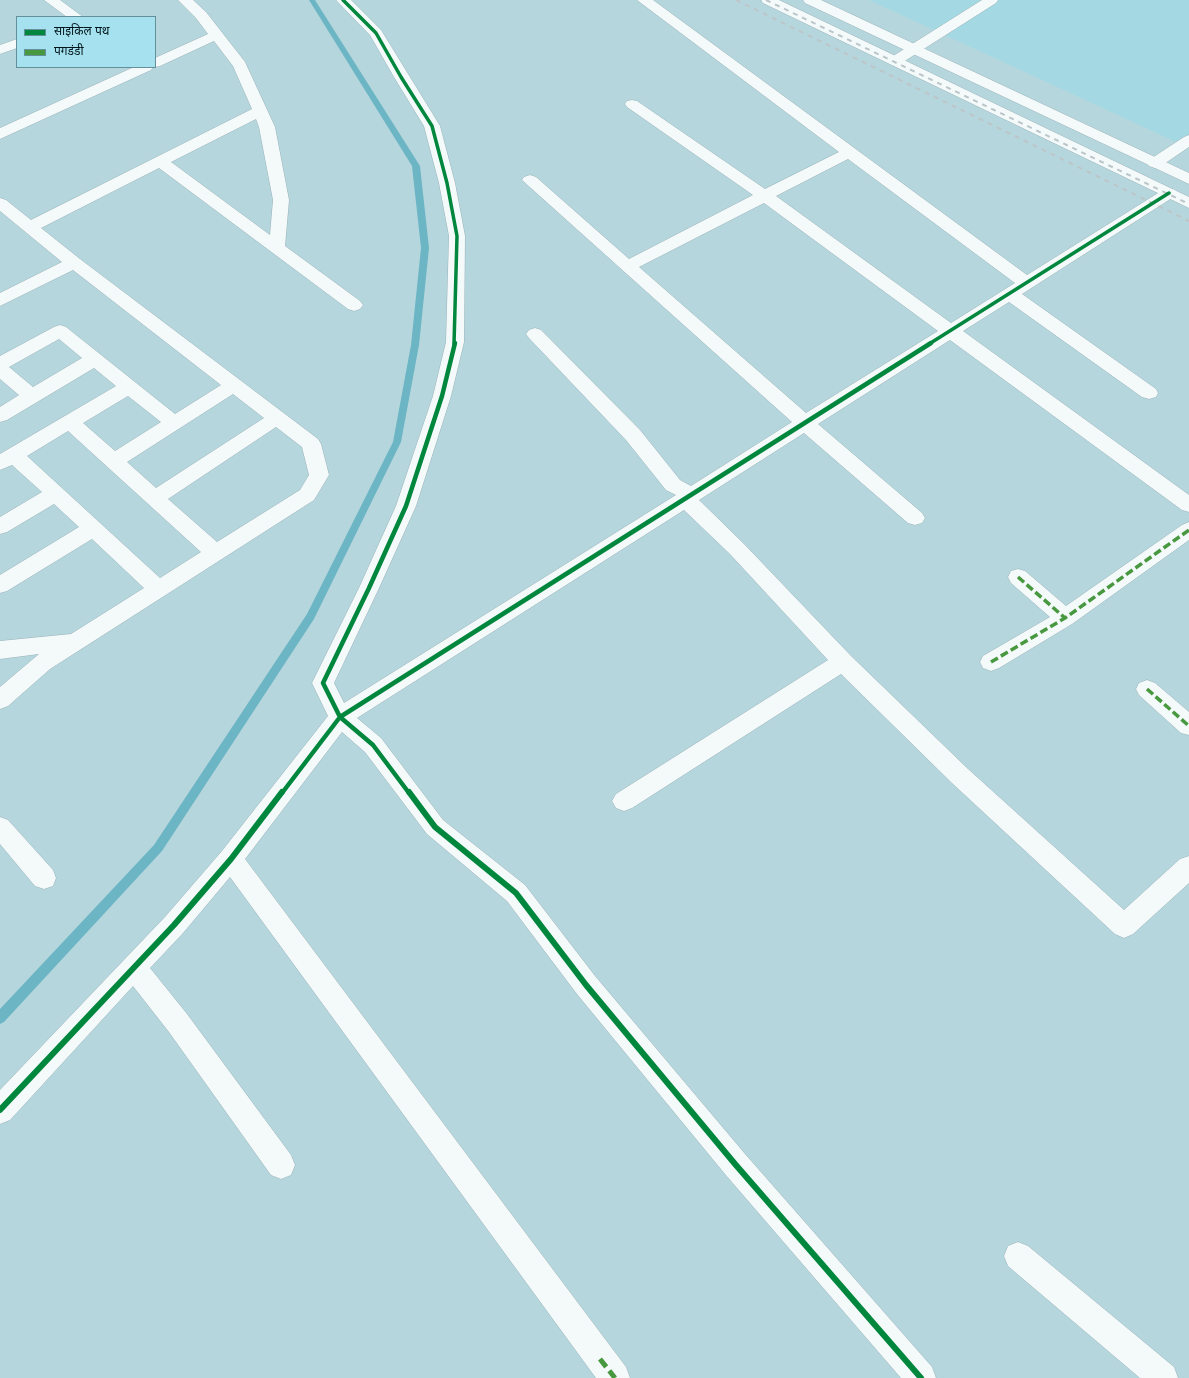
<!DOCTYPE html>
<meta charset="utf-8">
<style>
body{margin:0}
#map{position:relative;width:1189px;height:1378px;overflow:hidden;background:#b6d6dd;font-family:Helvetica,"Noto Sans Devanagari",sans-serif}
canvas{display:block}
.legend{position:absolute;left:16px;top:16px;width:140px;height:52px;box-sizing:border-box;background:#a5e1ee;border:1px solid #63909a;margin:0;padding:5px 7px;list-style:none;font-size:12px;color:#01161b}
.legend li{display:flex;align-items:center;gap:8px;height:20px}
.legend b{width:20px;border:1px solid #63909a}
</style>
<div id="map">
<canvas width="1189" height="1378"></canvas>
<ul class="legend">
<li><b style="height:5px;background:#00873e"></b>साइकिल पथ</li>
<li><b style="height:5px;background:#47983e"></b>पगडंडी</li>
</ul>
</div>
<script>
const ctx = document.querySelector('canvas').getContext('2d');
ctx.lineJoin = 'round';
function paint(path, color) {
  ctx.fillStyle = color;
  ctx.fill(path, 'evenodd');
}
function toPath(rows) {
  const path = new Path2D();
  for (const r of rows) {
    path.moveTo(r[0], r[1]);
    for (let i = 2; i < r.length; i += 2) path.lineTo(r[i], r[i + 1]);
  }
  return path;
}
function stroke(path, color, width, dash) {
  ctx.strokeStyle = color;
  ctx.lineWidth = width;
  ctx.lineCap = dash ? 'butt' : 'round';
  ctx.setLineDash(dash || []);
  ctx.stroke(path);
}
paint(toPath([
 [869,0,1189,0,1189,148]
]), '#a4d9e4');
paint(toPath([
 [309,0,315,0,420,166,429,248,419,345,401,442,314,619,162,851,4,1022,0,1024,0,1009,154,845,307,614,393,442,411,345,421,248,412,166,309,0]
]), '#6cb5c4');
const minor = toPath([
 [44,0,60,0,83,17,67,17,44,0],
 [178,0,193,0,206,12,245,62,275,127,289,200,285,246,360,301,363,305,360,309,354,311,348,309,159,168,41,228,80,259,318,439,321,444,329,475,314,500,50,669,8,706,0,709,0,687,39,654,0,659,0,641,71,634,144,588,92,539,7,591,0,593,0,575,79,527,54,504,7,532,0,534,0,517,42,492,12,465,0,470,0,454,116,386,94,368,7,420,0,422,0,407,19,395,0,379,0,356,54,327,60,325,66,327,175,414,221,385,73,270,0,306,0,293,62,262,0,211,0,198,6,200,31,220,252,109,233,66,214,41,160,66,155,67,154,67,155,67,155,58,208,34,196,18,178,0],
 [256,119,259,127,273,200,270,235,171,162,256,119],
 [59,339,82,358,33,387,9,367,59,339],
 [233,394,264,418,156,488,127,462,233,394],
 [128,396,161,422,115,451,83,423,128,396],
 [276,427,302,447,309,475,300,490,217,542,168,499,276,427],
 [68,431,201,552,160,578,27,456,68,431],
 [336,0,351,0,381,30,440,126,455,183,465,236,464,342,451,396,416,506,379,588,334,683,344,703,676,495,666,490,626,440,529,338,526,334,529,330,535,328,541,330,640,430,680,480,691,486,792,422,522,180,524,177,530,175,536,177,629,259,753,195,627,107,625,104,627,101,632,100,637,101,765,189,839,152,637,0,653,0,1027,275,1163,190,1169,188,1175,190,1177,193,1175,196,1022,294,1156,389,1158,393,1156,397,1149,399,1142,397,1009,302,963,331,1189,495,1189,512,1182,510,950,340,818,424,922,513,925,518,922,523,915,525,908,523,804,433,699,500,744,544,851,656,968,769,1124,910,1180,859,1189,856,1189,883,1133,934,1124,938,1115,934,952,783,841,674,632,808,624,811,616,808,612,801,616,794,828,660,730,554,684,510,357,718,381,738,443,820,525,885,595,976,745,1154,932,1367,936,1378,901,1378,725,1174,577,994,507,901,427,834,365,752,342,732,245,859,626,1367,630,1378,596,1378,230,877,183,933,150,968,187,1014,291,1155,295,1165,291,1175,281,1179,271,1175,169,1032,133,986,10,1120,0,1124,0,1090,165,917,222,851,328,716,312,683,359,588,396,506,433,396,446,342,449,236,439,183,424,126,394,77,370,35,336,0],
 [848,159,1015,283,951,323,776,196,848,159],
 [764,203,938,331,806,413,639,267,764,203],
 [982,0,998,0,996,3,900,64,895,65,890,64,888,61,890,58,982,0],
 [17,39,17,48,0,54,0,45,17,39],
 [134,67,153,67,151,70,0,139,0,128,134,67],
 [1189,135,1189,147,1161,166,1155,168,1149,166,1147,163,1149,160,1184,137,1189,135],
 [1189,522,1189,540,1072,624,999,668,991,671,983,668,980,662,983,656,1050,617,1011,583,1008,577,1011,571,1018,569,1025,571,1066,606,1182,525,1189,522],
 [1147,680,1155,683,1189,712,1189,735,1181,733,1139,695,1136,689,1139,683,1147,680],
 [0,817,8,820,53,870,56,878,53,886,44,889,35,886,0,844,0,817],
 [1018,1242,1028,1246,1174,1367,1178,1378,1140,1378,1008,1266,1004,1256,1008,1246,1018,1242]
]);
const major = toPath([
 [761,0,779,0,1189,197,1189,208,763,3,761,0],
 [803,0,821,0,1189,173,1189,184,805,3,803,0]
]);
stroke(minor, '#99b3b9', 1);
stroke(major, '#99b3b9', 1);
paint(minor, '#f4f9fa');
paint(major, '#f4f9fa');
stroke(toPath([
 [736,0,1189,221],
 [766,0,1189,204]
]), '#bcc6c8', 2, [5, 5]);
stroke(toPath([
 [1018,577,1065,618],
 [991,662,1065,618,1189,530],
 [1147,689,1189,726]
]), '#47983e', 3.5, [8, 3.5]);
stroke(toPath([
 [600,1359,615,1378]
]), '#47983e', 5, [10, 5]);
stroke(toPath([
 [343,0,376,33,401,77,432,126,447,183,457,236,454,344],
 [929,344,1169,193]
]), '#00873e', 3.5);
stroke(toPath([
 [282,793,340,717,931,343],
 [409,793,373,745,340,717,323,683,369,588,406,506,442,396,455,343]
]), '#00873e', 4.5);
stroke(toPath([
 [409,792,435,827,516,893,586,985,735,1164,921,1378],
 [0,1110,174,925,231,859,282,792]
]), '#00873e', 6);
</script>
